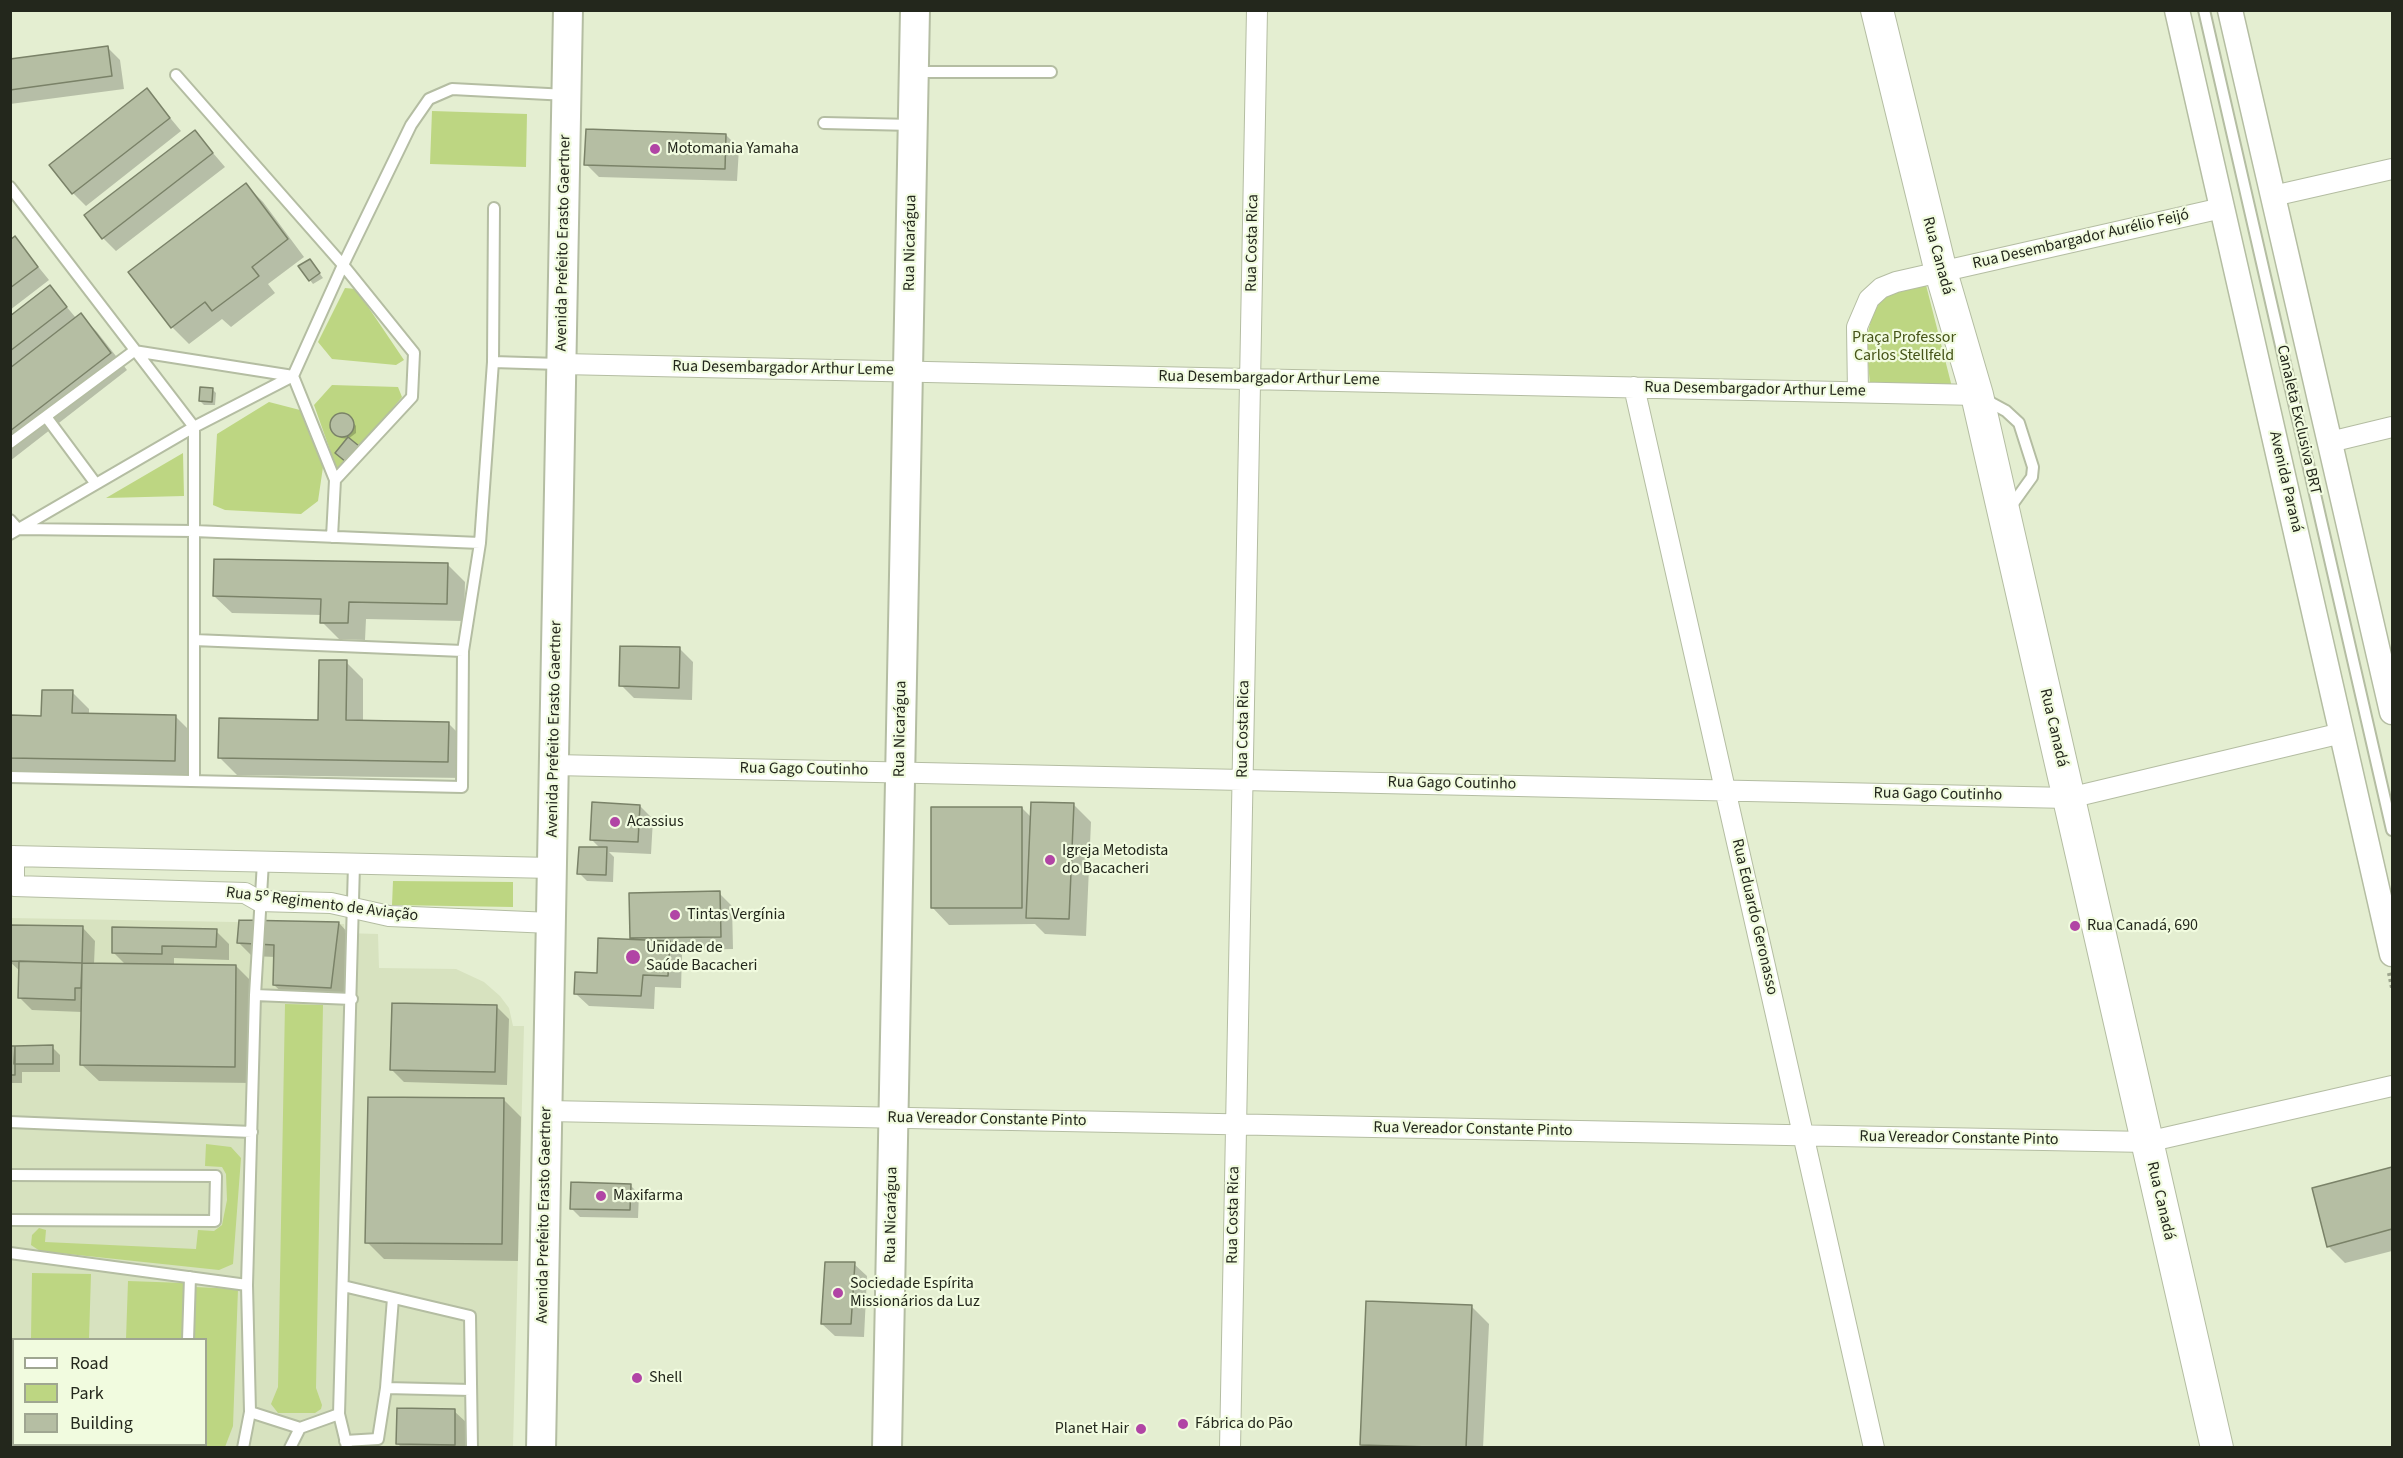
<!DOCTYPE html>
<meta charset="utf-8">
<style>
body{margin:0}
#map{position:relative;width:2403px;height:1458px;overflow:hidden;background:#e4eed1;font-family:"Source Sans 3",sans-serif}
canvas{display:block}
.frame{position:absolute;inset:0;border:12px solid #23271c;pointer-events:none}
.legend{position:absolute;left:12px;top:1338px;width:195px;height:108px;box-sizing:border-box;background:#f1fbdf;border:2px solid #9fa691;margin:0;padding:8px 10px;list-style:none;font-size:18px;color:#23271c}
.legend li{display:flex;align-items:center;gap:12px;height:30px}
.legend b{width:30px;border:2px solid #9fa691}
</style>
<div id="map">
<canvas width="2403" height="1458"></canvas>
<div class="frame"></div>
<ul class="legend">
<li><b style="height:8px;background:#fff"></b>Road</li>
<li><b style="height:16px;background:#bdd682"></b>Park</li>
<li><b style="height:16px;background:#b5bea3"></b>Building</li>
</ul>
</div>
<script>
const ctx = document.querySelector('canvas').getContext('2d');
ctx.lineJoin = 'round';
function paint(path, color) {
  ctx.fillStyle = color;
  ctx.fill(path, 'evenodd');
}
function toPath(rows) {
  const path = new Path2D();
  for (const r of rows) {
    if (r.length === 3) {
      path.moveTo(r[0] + r[2], r[1]);
      path.arc(r[0], r[1], r[2], 0, 2 * Math.PI);
      continue;
    }
    path.moveTo(r[0], r[1]);
    for (let i = 2; i < r.length; i += 2) path.lineTo(r[i], r[i + 1]);
  }
  return path;
}
function stroke(path, color, width, dash) {
  ctx.strokeStyle = color;
  ctx.lineWidth = width;
  ctx.lineCap = dash ? 'butt' : 'round';
  ctx.setLineDash(dash || []);
  ctx.stroke(path);
}
function write(font, color, halo, rows, align = 'center') {
  ctx.font = font + ' "Source Sans 3",sans-serif';
  ctx.lineWidth = 4.5;
  ctx.setLineDash([]);
  ctx.textBaseline = 'middle';
  ctx.strokeStyle = halo;
  ctx.fillStyle = color;
  for (const [text, x, y, turn = 0] of rows) {
    ctx.save();
    ctx.translate(x, y);
    ctx.rotate((+turn || 0) * Math.PI / 180);
    ctx.textAlign = isNaN(turn) ? turn : align;
    if (halo) ctx.strokeText(text, 0, 0);
    ctx.fillText(text, 0, 0);
    ctx.restore();
  }
}
paint(toPath([
 [11,918,344,924,345,933,378,934,379,968,456,969,484,982,500,996,509,1008,513,1026,524,1026,513,1447,11,1448],
 [14,1340,206,1340,206,1444,14,1444]
]), '#d7e2bf');
paint(toPath([
 [432,111,527,114,526,167,430,164],
 [1926,285,1952,387,1870,385,1866,339,1873,313,1881,301,1892,293],
 [345,288,356,289,404,360,396,365,332,359,318,342],
 [332,385,398,387,402,397,343,469,336,467,314,405],
 [269,402,300,410,323,467,318,501,301,514,225,510,213,505,217,434],
 [183,453,184,496,106,498],
 [393,881,513,882,513,907,392,905],
 [285,1004,323,1005,316,1388,322,1405,321,1409,315,1413,278,1413,271,1404,278,1387],
 [206,1144,231,1147,241,1158,233,1264,219,1270,40,1251,31,1245,32,1235,39,1228,46,1230,45,1242,196,1249,198,1230,214,1231,222,1225,227,1200,226,1174,222,1167,205,1166],
 [32,1273,91,1274,89,1339,31,1339],
 [128,1281,184,1283,182,1339,126,1339],
 [194,1287,238,1289,233,1426,225,1447,187,1448,188,1445,206,1444,206,1340,192,1339]
]), '#bdd682');
paint(toPath([
 [107,47,120,60,124,89,10,104,10,60],
 [147,90,181,131,86,206,73,193],
 [195,132,225,167,116,251,103,238],
 [726,135,739,148,737,181,599,177,586,164],
 [246,185,263,202,304,257,268,284,275,293,231,327,222,319,189,344,172,327],
 [15,238,49,280,10,310,10,242],
 [310,260,323,278,313,284,310,280],
 [50,287,76,318,80,315,97,332,127,370,10,461,10,318],
 [212,389,216,393,215,405,204,405,200,401],
 [338,414,348,415,356,426,356,433,348,439,361,451,350,464,348,439,341,438,332,428,333,418],
 [448,565,465,582,464,621,366,619,365,640,339,639,322,622,322,615,232,613,214,596],
 [680,649,693,662,692,700,634,698,621,685],
 [346,662,363,679,363,722,448,723,466,741,465,778,237,775,220,758,319,721],
 [72,692,89,709,89,715,175,716,192,733,191,777,10,775,10,717,43,717],
 [1074,805,1091,822,1086,936,1045,934,1035,924,949,925,932,907,1022,808,1032,818],
 [640,806,653,819,651,854,609,852,614,857,613,882,587,881,579,873,601,849,591,839],
 [719,893,732,906,733,949,677,950,682,955,681,988,655,987,654,1009,589,1006,576,994,631,939,631,894],
 [339,923,351,936,344,1000,287,997,274,985,275,957,252,956,239,943],
 [10,926,83,928,95,941,94,964,126,965,113,952,216,931,229,944,229,960,174,958,174,965,236,966,253,983,252,1083,99,1081,81,1064,82,1012,32,1010,19,997,20,971,10,962],
 [496,1006,509,1019,507,1085,404,1082,391,1069],
 [10,1047,52,1047,60,1055,60,1072,22,1072,22,1083,10,1083],
 [504,1100,521,1117,518,1261,384,1259,367,1242],
 [2392,1168,2392,1251,2345,1263,2328,1246,2313,1189],
 [630,1185,639,1194,638,1218,580,1217,572,1209],
 [854,1264,867,1276,864,1337,835,1336,822,1324],
 [1471,1306,1489,1324,1483,1448,1364,1448,1361,1445],
 [454,1411,467,1423,467,1448,402,1448,398,1444]
]), '#0003');
const building = toPath([
 [108,46,112,76,10,90,10,59,108,46],
 [147,88,170,118,72,194,49,165,147,88],
 [586,129,726,134,725,169,584,165,586,129],
 [195,130,213,153,102,239,84,215,195,130],
 [246,183,288,239,252,267,259,276,212,311,205,302,171,328,128,272,246,183],
 [15,236,38,267,10,288,10,240,15,236],
 [310,259,320,273,309,281,298,266,310,259],
 [50,285,67,307,10,351,10,316,50,285],
 [81,313,111,353,10,431,10,368,81,313],
 [200,387,213,388,212,402,199,401,200,387],
 [342,425,12],
 [348,437,359,446,346,462,335,453,348,437],
 [214,559,448,563,447,604,349,602,348,623,320,623,321,599,213,596,214,559],
 [620,646,680,647,679,688,619,686,620,646],
 [319,660,347,660,346,720,449,722,448,762,218,758,219,718,318,720,319,660],
 [42,690,73,690,72,713,176,715,175,761,10,758,10,715,41,716,42,690],
 [592,802,640,805,638,842,590,840,592,802],
 [1031,802,1074,803,1069,919,1026,918,1031,802],
 [931,807,1022,807,1022,908,931,908,931,807],
 [579,847,607,847,606,875,577,874,579,847],
 [720,891,721,937,630,938,629,893,720,891],
 [239,920,339,922,331,988,273,985,274,945,237,943,239,920],
 [10,925,83,926,82,963,10,961,10,925],
 [112,927,217,929,216,947,162,946,162,954,112,953,112,927],
 [598,938,670,941,668,976,643,975,641,996,574,994,575,972,597,973,598,938],
 [19,961,82,963,81,988,75,988,75,1000,18,998,19,961],
 [82,963,236,965,235,1067,80,1065,82,963],
 [392,1003,497,1005,495,1072,390,1070,392,1003],
 [53,1045,53,1064,14,1064,15,1046,53,1045],
 [10,1046,15,1046,15,1075,10,1075,10,1046],
 [368,1097,504,1098,502,1244,365,1243,368,1097],
 [2392,1167,2392,1229,2327,1247,2312,1188,2392,1167],
 [571,1182,631,1184,630,1210,570,1209,571,1182],
 [825,1262,855,1262,851,1324,821,1324,825,1262],
 [1366,1301,1472,1305,1466,1448,1360,1445,1366,1301],
 [397,1408,455,1409,455,1445,396,1444,397,1408]
]);
paint(building, '#b5bea3');
stroke(building, '#7a8268', 1.5);
const service = toPath([
 [2204,10,2392,830],
 [916,72,1051,72],
 [824,123,913,125],
 [10,187,194,427,194,781],
 [493,362,494,208],
 [1982,398,2006,411,2019,423,2033,467,2032,477,2009,509],
 [47,418,96,484],
 [10,443,134,351,293,376,335,480,332,537],
 [335,480,412,397,414,353,343,265,411,125,429,99,452,89,567,95],
 [10,520,18,529,194,531,480,543],
 [10,534,194,427,293,376,343,265,176,75],
 [194,640,463,651],
 [10,777,462,787,463,651,480,543,493,362,559,364],
 [255,995,352,999],
 [10,1122,252,1132],
 [10,1175,216,1176,215,1221,10,1220],
 [10,1253,247,1285],
 [343,1286,470,1316,472,1448],
 [188,1340,190,1277],
 [386,1388,393,1298],
 [250,1412,300,1428],
 [339,1414,347,1447],
 [345,1441,378,1439,386,1388,471,1390],
 [185,1448,185,1444],
 [243,1448,250,1412,247,1285,255,995,263,862],
 [290,1448,300,1428,339,1414,354,864]
]);
const minor = toPath([
 [2273,196,2392,169],
 [562,364,1977,395],
 [1634,387,1874,1448],
 [1858,392,1857,327,1869,299,1881,288,1896,282,2222,208],
 [2330,442,2392,427],
 [554,765,2069,798,2342,733],
 [10,856,552,868],
 [14,856,14,886,245,893,259,901,331,903,389,916,551,923],
 [547,1111,2147,1142,2392,1086],
 [1230,1448,1257,10]
]);
const tertiary = toPath([
 [2177,10,2392,954],
 [2230,10,2392,712]
]);
const secondary = toPath([
 [541,1448,568,10],
 [887,1448,915,10]
]);
const primary = toPath([
 [1877,10,1941,272,1977,395,2217,1448]
]);
stroke(service, '#b4bda2', 14);
stroke(minor, '#b4bda2', 22);
stroke(tertiary, '#b4bda2', 27);
stroke(secondary, '#b4bda2', 32);
stroke(primary, '#b4bda2', 34);
stroke(toPath([
 [2389,973,2392,988]
]), '#9da58e', 4, [3, 3]);
stroke(service, '#fff', 10);
stroke(minor, '#fff', 20);
stroke(tertiary, '#fff', 24);
stroke(secondary, '#fff', 28);
stroke(primary, '#fff', 32);
for (const [x, y, r, color] of [
 [655,149,6,"#b145a5"],
 [615,822,6,"#b145a5"],
 [1050,860,6,"#b145a5"],
 [675,915,6,"#b145a5"],
 [2075,926,6,"#b145a5"],
 [633,957,8,"#b145a5"],
 [601,1196,6,"#b145a5"],
 [838,1293,6,"#b145a5"],
 [637,1378,6,"#b145a5"],
 [1183,1424,6,"#b145a5"],
 [1141,1429,6,"#b145a5"]
]) {
  const dot = new Path2D();
  dot.arc(x, y, r, 0, 2 * Math.PI);
  ctx.fillStyle = color;
  ctx.fill(dot);
  stroke(dot, '#f1fbdf', 2);
}
write('16px', '#23271c', '#f1fbdf', [
 ["Motomania Yamaha",667,149],
 ["Acassius",627,822],
 ["Igreja Metodista",1062,851],
 ["do Bacacheri",1062,869],
 ["Tintas Vergínia",687,915],
 ["Rua Canadá, 690",2087,926],
 ["Unidade de",646,948],
 ["Saúde Bacacheri",646,966],
 ["Maxifarma",613,1196],
 ["Sociedade Espírita",850,1284],
 ["Missionários da Luz",850,1302],
 ["Shell",649,1378],
 ["Fábrica do Pão",1195,1424],
 ["Planet Hair",1129,1429,"right"]
], 'left');
write('16px', '#23271c', '#f1fbdf', [
 ["Rua Desembargador Aurélio Feijó",2081,240,-13],
 ["Avenida Prefeito Erasto Gaertner",564,243,-89],
 ["Rua Nicarágua",911,243,-89],
 ["Rua Costa Rica",1253,243,-89],
 ["Rua Canadá",1937,256,75],
 ["Rua Desembargador Arthur Leme",783,369,1],
 ["Rua Desembargador Arthur Leme",1269,379,1],
 ["Rua Desembargador Arthur Leme",1755,390,1],
 ["Canaleta Exclusiva BRT",2298,420,77],
 ["Avenida Paraná",2285,482,77],
 ["Rua Canadá",2053,728,77],
 ["Avenida Prefeito Erasto Gaertner",555,729,-89],
 ["Rua Nicarágua",901,729,-89],
 ["Rua Costa Rica",1244,729,-89],
 ["Rua Gago Coutinho",804,770,1],
 ["Rua Gago Coutinho",1452,784,1],
 ["Rua Gago Coutinho",1938,795,1],
 ["Rua 5º Regimento de Aviação",322,905,7],
 ["Rua Eduardo Geronasso",1754,917,77],
 ["Rua Vereador Constante Pinto",987,1120,1],
 ["Rua Vereador Constante Pinto",1473,1130,1],
 ["Rua Vereador Constante Pinto",1959,1139,1],
 ["Rua Canadá",2160,1201,77],
 ["Avenida Prefeito Erasto Gaertner",545,1215,-89],
 ["Rua Nicarágua",892,1215,-89],
 ["Rua Costa Rica",1234,1215,-89]
]);
write('16px', '#455317', '#f1fbdf', [
 ["Praça Professor",1904,338],
 ["Carlos Stellfeld",1904,356]
]);
</script>
